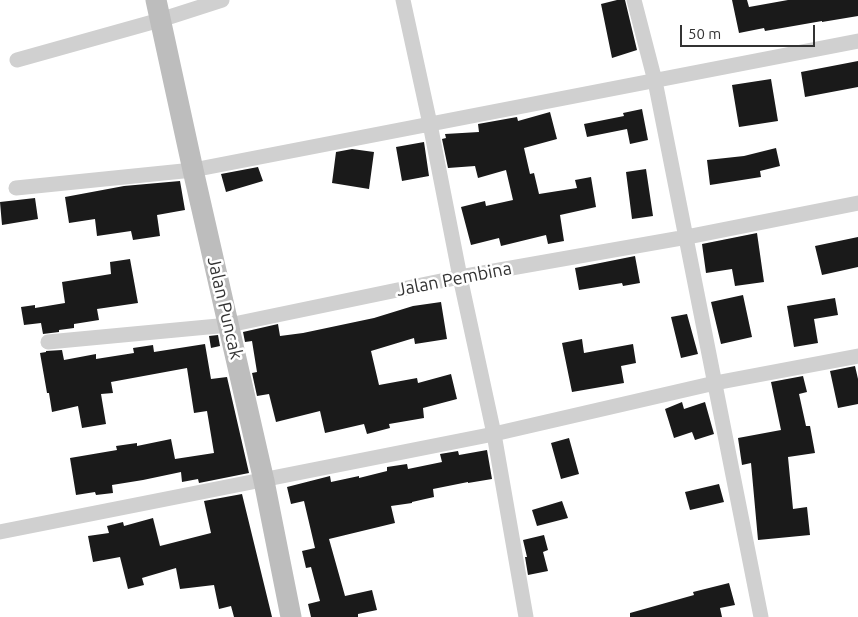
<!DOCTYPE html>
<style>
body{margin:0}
#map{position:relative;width:858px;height:617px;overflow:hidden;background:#fff;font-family:Ubuntu,sans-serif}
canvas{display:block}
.scale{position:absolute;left:680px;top:25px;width:135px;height:22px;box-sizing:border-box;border:2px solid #333;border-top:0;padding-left:6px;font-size:15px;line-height:18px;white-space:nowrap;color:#333;-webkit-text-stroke:4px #fff;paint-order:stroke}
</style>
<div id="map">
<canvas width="858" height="617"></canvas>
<div class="scale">50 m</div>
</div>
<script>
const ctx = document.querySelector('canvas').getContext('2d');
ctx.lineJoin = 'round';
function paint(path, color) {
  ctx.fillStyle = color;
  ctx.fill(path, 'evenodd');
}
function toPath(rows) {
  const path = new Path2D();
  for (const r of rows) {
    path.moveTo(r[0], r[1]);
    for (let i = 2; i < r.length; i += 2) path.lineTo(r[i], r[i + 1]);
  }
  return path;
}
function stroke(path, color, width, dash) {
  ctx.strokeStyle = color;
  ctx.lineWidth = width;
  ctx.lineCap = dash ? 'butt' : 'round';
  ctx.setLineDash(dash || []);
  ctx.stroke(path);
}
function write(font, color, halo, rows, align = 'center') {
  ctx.font = font + ' Ubuntu,sans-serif';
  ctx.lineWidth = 5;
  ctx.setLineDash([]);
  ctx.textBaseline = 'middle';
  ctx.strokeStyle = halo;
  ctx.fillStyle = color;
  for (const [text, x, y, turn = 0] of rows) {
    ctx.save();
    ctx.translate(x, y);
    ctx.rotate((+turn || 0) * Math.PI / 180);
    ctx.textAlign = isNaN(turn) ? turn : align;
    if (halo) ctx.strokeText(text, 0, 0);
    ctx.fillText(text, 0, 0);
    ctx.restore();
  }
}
paint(toPath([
 [617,0,625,0,637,50,612,58,601,4],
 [732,0,747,0,749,7,788,0,858,0,858,16,822,22,822,21,765,31,764,28,739,33],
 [858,61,858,87,805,97,801,72],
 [771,79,778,121,739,127,732,85],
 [642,109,648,140,630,144,627,129,587,137,584,124,624,116,623,113],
 [550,112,557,139,524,148,530,174,534,173,539,194,577,188,575,180,591,177,596,207,560,215,564,241,548,244,546,235,501,246,499,238,471,245,461,207,485,201,486,206,513,200,506,170,478,178,475,166,448,168,442,139,446,138,445,134,479,132,478,124,517,117,518,121],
 [424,142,429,176,402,181,396,147],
 [776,148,780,166,760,171,761,177,710,185,707,160,744,156],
 [352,149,374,152,369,189,332,183,336,152],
 [258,167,263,181,226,192,221,174],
 [646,169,653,216,632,219,626,172],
 [180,181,185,210,157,215,160,236,133,240,131,231,97,236,95,219,69,223,65,197,124,186],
 [35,198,38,219,2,225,0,202],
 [757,233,764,282,735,286,732,269,706,273,702,244],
 [858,237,858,267,822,275,815,246],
 [635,256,640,283,623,286,622,283,579,290,575,268],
 [130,259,138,303,97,309,99,320,74,324,74,328,59,330,59,332,43,334,41,323,24,325,21,307,35,305,35,308,65,303,62,282,111,274,110,262],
 [743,295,752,337,721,344,711,302],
 [835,298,838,315,814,319,818,343,794,347,787,306],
 [441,302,447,339,415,344,414,338,371,351,379,385,417,378,418,383,451,374,457,399,423,408,424,418,389,424,390,428,367,434,364,424,325,433,320,411,276,422,269,394,257,396,252,373,257,372,252,341,245,342,243,332,278,324,280,336,303,333,374,318,413,306],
 [687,314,698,354,681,358,671,317],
 [218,335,220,346,211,348,209,336],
 [582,339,584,353,633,344,636,363,621,366,624,383,572,392,562,343],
 [205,344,211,379,227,377,249,473,199,483,198,479,182,482,181,472,143,480,112,485,113,493,96,495,95,492,76,495,70,458,117,450,116,446,137,443,137,446,171,439,175,459,214,453,207,411,194,413,187,368,111,382,113,393,101,394,106,424,82,428,78,406,52,412,49,393,47,393,40,353,46,352,46,351,62,350,64,360,96,354,96,359,134,353,133,348,153,345,154,352],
 [855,366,858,379,858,404,838,408,830,371],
 [803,376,807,392,799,394,806,426,810,426,815,453,788,457,793,509,807,507,810,535,758,540,751,463,742,465,738,438,781,430,771,382],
 [682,402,684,409,705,402,714,434,695,440,692,432,674,438,665,409],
 [569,438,579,474,561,479,551,443],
 [487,450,492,479,468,483,468,482,433,489,434,497,412,502,412,503,391,506,395,523,329,539,345,596,372,590,377,610,358,614,358,617,311,617,308,604,320,601,311,567,306,568,302,551,315,548,304,501,291,504,287,487,330,476,331,482,359,476,359,478,387,471,387,467,407,464,408,469,442,462,440,454,458,451,459,455],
 [719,484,724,502,690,510,685,492],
 [242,494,272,617,234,617,231,606,219,609,214,585,180,589,176,568,142,578,144,585,128,589,120,557,93,562,88,536,109,533,107,526,123,522,124,526,153,518,160,546,211,533,204,501],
 [562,501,568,518,537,526,532,510],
 [544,535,548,550,543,552,548,571,528,575,525,557,527,557,523,540],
 [729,583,735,605,720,608,722,617,630,617,630,613,694,595,693,592]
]), '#1a1a1a');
stroke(toPath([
 [403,0,430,124,460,277,494,434,526,617],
 [634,0,655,81,761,617],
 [17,60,160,20,222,0],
 [16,188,193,170,858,41],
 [48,342,229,325,460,277,687,237,858,203],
 [0,532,494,434,715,383,858,356]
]), '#d0d0d0', 15);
stroke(toPath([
 [156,0,193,170,264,481,291,617]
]), '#bdbdbd', 21);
write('18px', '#333', '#fff', [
 ["Jalan Pembina",454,279,-11],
 ["Jalan Puncak",225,308,77]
]);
</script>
